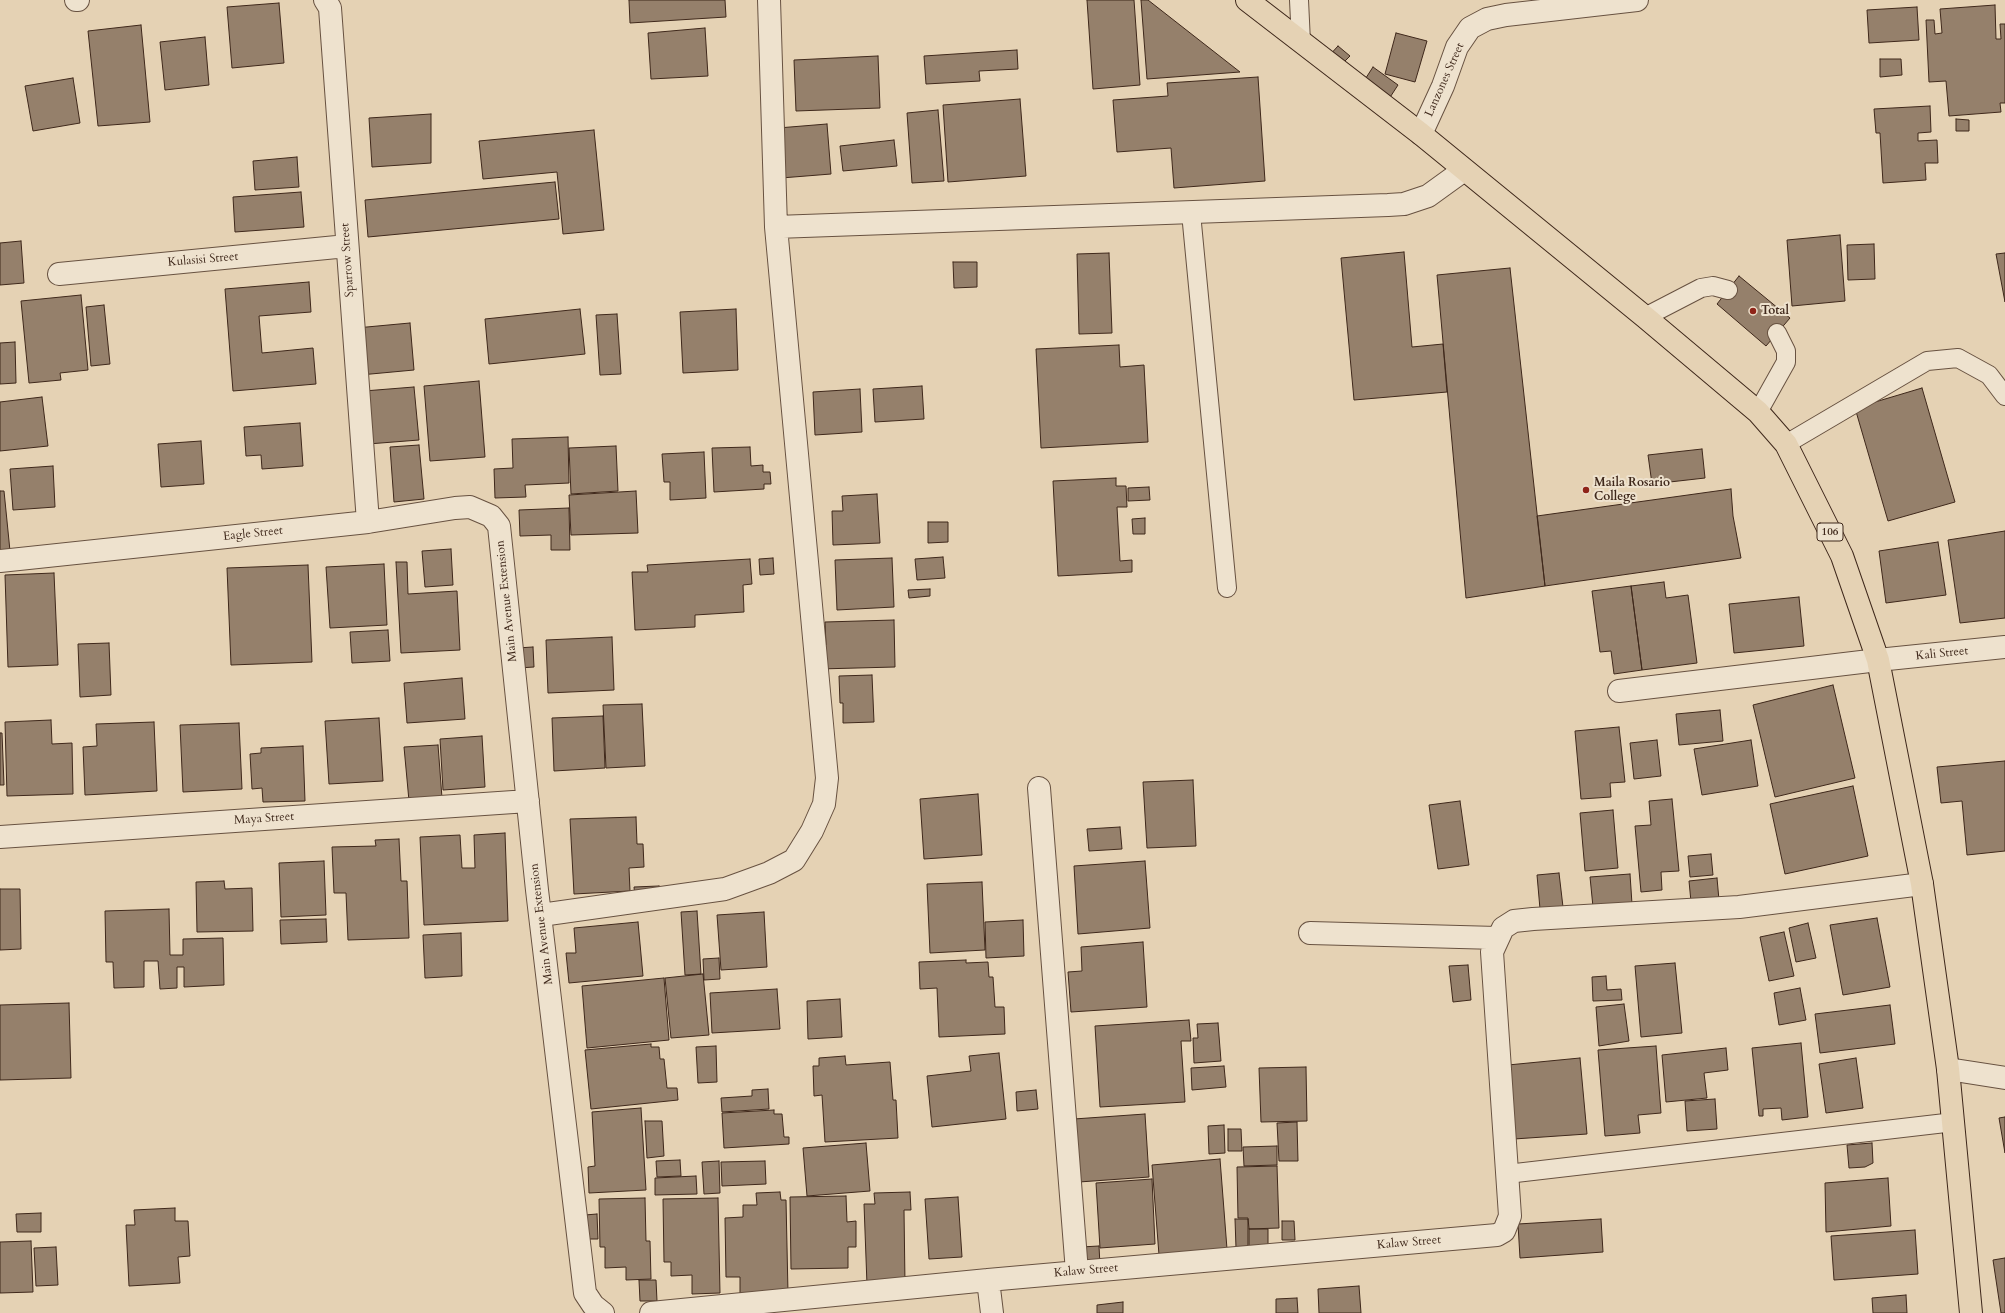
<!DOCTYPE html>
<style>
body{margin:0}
canvas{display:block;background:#e5d2b4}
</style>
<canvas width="2005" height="1313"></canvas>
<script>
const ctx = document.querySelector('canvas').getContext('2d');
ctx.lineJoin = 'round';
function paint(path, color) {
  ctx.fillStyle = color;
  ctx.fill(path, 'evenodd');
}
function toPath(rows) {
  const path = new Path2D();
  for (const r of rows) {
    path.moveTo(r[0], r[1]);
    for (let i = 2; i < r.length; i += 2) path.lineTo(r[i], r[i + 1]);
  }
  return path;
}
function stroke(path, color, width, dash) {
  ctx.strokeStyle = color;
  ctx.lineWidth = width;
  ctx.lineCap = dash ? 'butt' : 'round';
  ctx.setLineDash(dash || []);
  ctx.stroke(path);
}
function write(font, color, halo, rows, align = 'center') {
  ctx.font = font + ' Cardo,serif';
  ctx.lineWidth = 4;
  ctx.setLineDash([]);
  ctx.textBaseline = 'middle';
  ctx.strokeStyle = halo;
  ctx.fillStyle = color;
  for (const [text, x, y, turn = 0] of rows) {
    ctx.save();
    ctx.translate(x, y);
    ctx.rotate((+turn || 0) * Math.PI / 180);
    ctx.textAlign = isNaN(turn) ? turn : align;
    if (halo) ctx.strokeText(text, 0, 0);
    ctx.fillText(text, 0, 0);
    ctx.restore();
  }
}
const building = toPath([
 [629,0,725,0,726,17,630,23,629,0],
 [1087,0,1134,0,1140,85,1093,89,1087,0],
 [1141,0,1148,0,1240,72,1147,79,1141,0],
 [279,3,284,63,232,68,227,7,279,3],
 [1995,5,1996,39,2001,39,2000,24,2005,24,2005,103,2000,103,2001,112,1949,116,1946,81,1929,82,1926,20,1934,20,1935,34,1942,33,1940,9,1995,5],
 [1917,7,1919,40,1869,43,1867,10,1917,7],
 [141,25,150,122,98,126,88,31,141,25],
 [705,28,708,76,651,79,648,33,705,28],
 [1396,33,1427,41,1415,82,1385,74,1396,33],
 [205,37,209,85,165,90,160,42,205,37],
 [1338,46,1350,56,1339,67,1328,57,1338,46],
 [1017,50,1018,69,979,71,980,81,926,84,924,56,1017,50],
 [878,56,880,108,796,111,794,60,878,56],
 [1880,59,1901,59,1902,75,1880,77,1880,59],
 [1373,67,1398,85,1387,102,1362,84,1373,67],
 [1258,77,1265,181,1174,188,1171,148,1117,152,1113,100,1168,96,1167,83,1258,77],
 [73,78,80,123,33,131,25,86,73,78],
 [1020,99,1026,176,948,182,943,105,1020,99],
 [1930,106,1931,132,1918,133,1918,141,1937,140,1938,163,1925,163,1926,180,1883,183,1880,133,1876,133,1874,109,1930,106],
 [938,110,944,181,912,183,907,113,938,110],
 [431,114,431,163,372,167,369,118,431,114],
 [1956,119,1969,120,1969,131,1956,131,1956,119],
 [827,124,831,174,781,178,778,128,827,124],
 [594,130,604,230,563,234,557,172,483,179,479,141,594,130],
 [894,140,897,166,843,171,840,146,894,140],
 [297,157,299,187,255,190,253,161,297,157],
 [555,182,559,219,368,237,365,200,555,182],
 [301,192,304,227,235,232,233,197,301,192],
 [1840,235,1845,301,1792,306,1787,240,1840,235],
 [21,241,24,283,0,285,0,243,21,241],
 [1874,244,1875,279,1848,280,1847,245,1874,244],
 [1404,252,1412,347,1443,344,1447,392,1354,400,1341,258,1404,252],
 [1109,253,1112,333,1079,334,1077,254,1109,253],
 [2005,253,2005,302,1996,254,2005,253],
 [953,262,977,262,977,287,954,288,953,262],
 [1510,268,1545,586,1466,598,1437,275,1510,268],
 [1739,276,1790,318,1766,346,1717,304,1739,276],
 [309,282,311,312,259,316,262,353,313,348,316,384,233,391,225,289,309,282],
 [81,295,88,370,60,373,61,380,29,383,21,301,81,295],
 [104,305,110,364,91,366,86,307,104,305],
 [580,309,585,354,489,364,485,319,580,309],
 [736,309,738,370,683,373,680,312,736,309],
 [617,314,621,374,600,375,596,315,617,314],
 [410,323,414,370,360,375,356,328,410,323],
 [15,342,16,383,0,384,0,343,15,342],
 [1119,345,1120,367,1144,365,1148,442,1041,448,1036,349,1119,345],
 [479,381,485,457,430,461,424,386,479,381],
 [922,386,924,419,875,422,873,389,922,386],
 [414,387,419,440,368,444,364,391,414,387],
 [1922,388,1955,502,1888,521,1855,408,1922,388],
 [860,389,862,432,815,435,813,392,860,389],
 [42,397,48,446,0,451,0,402,42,397],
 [300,423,303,466,262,469,261,455,246,456,244,427,300,423],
 [568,437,569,483,525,485,526,497,495,498,494,469,513,468,512,439,568,437],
 [201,441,204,484,161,487,158,444,201,441],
 [419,445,424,499,394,502,390,447,419,445],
 [616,446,618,491,571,494,569,448,616,446],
 [750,447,751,466,763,465,763,472,770,472,771,484,764,484,764,489,714,492,712,448,750,447],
 [1702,449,1705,478,1652,484,1648,455,1702,449],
 [704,452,706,498,670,500,670,482,664,482,662,454,704,452],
 [53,466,55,507,13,510,10,469,53,466],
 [1116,478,1116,486,1126,486,1127,507,1117,507,1120,561,1132,560,1132,572,1058,576,1053,481,1116,478],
 [1149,487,1150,500,1128,501,1128,488,1149,487],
 [1731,489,1733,516,1741,558,1545,586,1537,516,1731,489],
 [0,491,4,491,10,551,0,552,0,491],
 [636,491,638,533,571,535,569,495,636,491],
 [877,494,880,543,833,545,832,511,843,511,842,496,877,494],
 [569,508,570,550,551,550,551,535,520,536,519,510,569,508],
 [1145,518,1145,534,1133,534,1132,519,1145,518],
 [928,522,948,522,948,542,928,543,928,522],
 [2005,531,2005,618,1960,623,1948,540,2005,531],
 [1938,542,1946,595,1886,603,1879,551,1938,542],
 [451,549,453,585,425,587,422,551,451,549],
 [943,557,945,578,917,580,915,559,943,557],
 [773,558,774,574,760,575,759,559,773,558],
 [892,558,894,607,837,610,835,560,892,558],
 [750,559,752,584,743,585,744,612,695,615,695,627,635,630,632,572,648,572,647,565,750,559],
 [396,562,407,562,408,594,457,591,460,650,401,653,396,562],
 [384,564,387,625,330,628,326,567,384,564],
 [308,565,312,662,231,665,227,568,308,565],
 [54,573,58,665,8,667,5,575,54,573],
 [1664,582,1666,598,1688,595,1697,663,1642,670,1631,586,1664,582],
 [1631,586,1642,670,1614,674,1611,651,1600,652,1592,591,1631,586],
 [930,589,930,596,909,598,908,590,930,589],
 [1799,597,1804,646,1734,653,1729,604,1799,597],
 [894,620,895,667,819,669,818,645,826,645,825,622,894,620],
 [388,630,390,661,352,663,350,632,388,630],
 [612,637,614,690,548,693,546,640,612,637],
 [109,643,111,695,80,697,78,644,109,643],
 [533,647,534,667,518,668,517,648,533,647],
 [872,675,874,722,843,723,843,703,840,703,839,676,872,675],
 [462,678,465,719,407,723,404,683,462,678],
 [1833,685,1855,778,1775,797,1753,705,1833,685],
 [642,704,645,766,606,768,603,705,642,704],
 [1720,710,1723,741,1679,745,1676,714,1720,710],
 [603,716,605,768,554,771,552,718,603,716],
 [379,718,383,781,329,784,325,721,379,718],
 [51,720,52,744,72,743,73,794,7,796,5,722,51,720],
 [154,722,157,791,85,795,83,747,97,746,96,724,154,722],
 [239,723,242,789,183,792,180,725,239,723],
 [1619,727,1625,782,1610,783,1611,797,1581,799,1575,731,1619,727],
 [0,733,2,733,4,785,0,785,0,733],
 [482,736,485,787,443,790,440,739,482,736],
 [1657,740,1661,776,1634,779,1630,743,1657,740],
 [1751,740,1758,786,1702,795,1694,749,1751,740],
 [438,745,442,798,409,801,404,747,438,745],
 [303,746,305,801,263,802,262,788,252,789,250,754,261,753,261,748,303,746],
 [2005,761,2005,851,1967,855,1962,801,1941,803,1937,767,2005,761],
 [1193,780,1196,846,1147,848,1143,782,1193,780],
 [1853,786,1868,856,1785,874,1770,804,1853,786],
 [978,794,982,855,924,859,920,799,978,794],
 [1672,799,1679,871,1661,872,1662,890,1641,892,1635,826,1651,825,1649,801,1672,799],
 [1460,801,1469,865,1438,869,1429,805,1460,801],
 [1613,810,1618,868,1585,871,1580,813,1613,810],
 [636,817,637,844,643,844,644,867,629,868,630,891,574,894,570,819,636,817],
 [1120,827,1122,849,1089,851,1087,829,1120,827],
 [505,833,508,921,424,925,420,837,460,835,462,868,475,868,474,835,505,833],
 [399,839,401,881,407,881,409,938,348,940,346,893,334,893,332,847,376,846,375,840,399,839],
 [1711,854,1713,875,1690,877,1688,856,1711,854],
 [324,861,326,915,281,917,279,863,324,861],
 [1145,861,1150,928,1078,934,1074,866,1145,861],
 [1559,873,1563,907,1540,909,1537,875,1559,873],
 [1630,874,1632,904,1593,907,1590,877,1630,874],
 [1717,878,1719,900,1691,902,1689,881,1717,878],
 [224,881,225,889,252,888,253,931,197,932,196,882,224,881],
 [982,882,985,950,930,953,927,884,982,882],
 [659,886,659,896,635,897,634,887,659,886],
 [0,889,20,889,21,949,0,950,0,889],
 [169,909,170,955,183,955,183,939,223,938,224,985,184,987,184,967,177,967,177,988,160,989,158,961,144,961,144,987,114,988,113,962,106,962,105,911,169,909],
 [697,911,701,974,685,975,681,912,697,911],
 [764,912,767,967,721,970,717,915,764,912],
 [1877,918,1890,987,1843,995,1830,925,1877,918],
 [326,919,327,942,281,944,280,920,326,919],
 [1023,920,1024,956,986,958,985,922,1023,920],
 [638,922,643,976,569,983,566,953,576,953,574,928,638,922],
 [1808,923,1816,958,1796,962,1789,928,1808,923],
 [1784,932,1794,976,1769,981,1760,937,1784,932],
 [461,933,462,976,425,978,423,935,461,933],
 [1143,942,1147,1007,1071,1012,1068,972,1082,971,1081,947,1143,942],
 [719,958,720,979,704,980,703,959,719,958],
 [966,960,966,963,988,962,989,977,993,977,995,1007,1004,1007,1005,1034,939,1037,937,988,920,989,919,962,966,960],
 [1675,963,1682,1033,1641,1037,1635,966,1675,963],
 [1468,965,1471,1000,1453,1002,1449,966,1468,965],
 [703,974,709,1035,671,1038,665,978,703,974],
 [1606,976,1607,990,1621,989,1622,1000,1593,1001,1592,977,1606,976],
 [664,978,669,1040,587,1048,582,986,664,978],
 [1800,988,1806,1020,1779,1025,1774,993,1800,988],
 [777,989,780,1029,712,1033,710,993,777,989],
 [840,999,842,1037,808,1039,807,1001,840,999],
 [69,1003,71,1078,0,1080,0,1005,69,1003],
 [1624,1004,1629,1041,1599,1046,1596,1007,1624,1004],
 [1890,1005,1895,1044,1820,1053,1815,1014,1890,1005],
 [1189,1020,1191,1041,1181,1041,1185,1102,1100,1107,1095,1026,1189,1020],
 [1218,1023,1221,1061,1194,1063,1193,1038,1198,1038,1197,1024,1218,1023],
 [1801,1043,1808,1117,1782,1120,1781,1108,1763,1109,1763,1116,1759,1116,1752,1048,1801,1043],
 [651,1044,651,1047,659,1047,660,1059,664,1059,667,1088,677,1088,678,1100,591,1109,585,1050,651,1044],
 [716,1046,717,1082,698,1083,696,1047,716,1046],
 [1656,1046,1661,1113,1638,1115,1640,1133,1605,1136,1598,1050,1656,1046],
 [1726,1048,1728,1070,1704,1073,1707,1098,1666,1102,1662,1055,1726,1048],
 [999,1053,1006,1119,932,1127,927,1076,971,1071,969,1056,999,1053],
 [845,1056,846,1065,890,1062,893,1100,896,1100,898,1138,825,1142,822,1095,814,1096,813,1066,819,1066,819,1058,845,1056],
 [1580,1058,1587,1134,1514,1139,1508,1065,1580,1058],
 [1856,1058,1863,1108,1826,1113,1819,1064,1856,1058],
 [1224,1066,1226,1087,1192,1090,1191,1068,1224,1066],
 [1306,1067,1307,1121,1261,1122,1259,1068,1306,1067],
 [768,1089,769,1109,722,1112,721,1098,752,1096,752,1090,768,1089],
 [1036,1090,1038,1109,1017,1111,1016,1092,1036,1090],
 [1715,1099,1717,1129,1687,1131,1685,1101,1715,1099],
 [641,1108,646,1190,589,1193,588,1167,595,1166,592,1112,641,1108],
 [774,1110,774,1114,782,1114,784,1137,789,1137,789,1144,724,1148,722,1113,774,1110],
 [1145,1114,1149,1177,1079,1182,1074,1119,1145,1114],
 [2005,1117,2005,1153,1999,1118,2005,1117],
 [645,1121,662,1121,664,1156,647,1158,645,1121],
 [1297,1122,1298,1161,1279,1161,1277,1123,1297,1122],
 [1224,1125,1225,1153,1209,1154,1208,1126,1224,1125],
 [1228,1129,1241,1129,1242,1151,1228,1151,1228,1129],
 [866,1143,870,1191,807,1196,803,1148,866,1143],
 [1872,1143,1873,1163,1865,1167,1849,1168,1847,1145,1872,1143],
 [1277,1146,1277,1165,1244,1166,1243,1147,1277,1146],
 [1220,1159,1227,1249,1159,1255,1152,1165,1220,1159],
 [680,1160,681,1176,657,1177,656,1161,680,1160],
 [719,1161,720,1193,704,1194,702,1162,719,1161],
 [765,1161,766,1184,722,1186,721,1162,765,1161],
 [1277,1166,1279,1228,1249,1229,1248,1218,1238,1218,1237,1167,1277,1166],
 [696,1176,697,1194,655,1195,655,1178,696,1176],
 [1888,1178,1891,1226,1826,1232,1825,1183,1888,1178],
 [1152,1179,1155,1244,1100,1248,1096,1183,1152,1179],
 [780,1192,781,1200,786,1200,788,1293,740,1293,740,1277,726,1277,725,1218,743,1217,743,1205,757,1205,756,1193,780,1192],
 [910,1192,911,1210,904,1210,905,1284,867,1285,864,1204,875,1204,874,1193,910,1192],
 [846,1196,847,1222,856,1221,856,1247,848,1247,848,1268,791,1269,790,1197,846,1196],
 [958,1197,962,1257,929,1259,925,1199,958,1197],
 [645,1198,646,1241,650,1241,651,1279,626,1280,626,1267,605,1268,605,1247,600,1247,599,1199,645,1198],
 [718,1198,720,1293,692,1294,692,1275,671,1276,671,1262,664,1262,663,1199,718,1198],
 [175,1208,175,1221,188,1221,190,1256,178,1257,180,1283,129,1286,126,1225,135,1225,134,1210,175,1208],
 [41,1213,41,1232,17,1232,16,1214,41,1213],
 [597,1214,598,1239,586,1239,585,1215,597,1214],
 [1235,1219,1248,1219,1248,1248,1236,1248,1235,1219],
 [1601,1219,1603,1252,1520,1258,1518,1224,1601,1219],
 [1282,1221,1294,1221,1295,1240,1282,1240,1282,1221],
 [1249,1229,1268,1229,1268,1247,1249,1248,1249,1229],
 [1915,1230,1918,1274,1834,1280,1831,1236,1915,1230],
 [31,1241,33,1292,0,1293,0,1242,31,1241],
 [1099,1246,1100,1265,1082,1266,1081,1247,1099,1246],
 [56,1247,58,1285,36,1286,34,1248,56,1247],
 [2005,1258,2005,1313,2001,1313,1993,1260,2005,1258],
 [639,1280,656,1280,657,1301,640,1301,639,1280],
 [1359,1286,1361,1313,1319,1313,1318,1289,1359,1286],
 [1906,1295,1907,1313,1873,1313,1872,1298,1906,1295],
 [1297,1298,1298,1313,1276,1313,1276,1299,1297,1298],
 [1123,1302,1123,1313,1097,1313,1097,1305,1123,1302]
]);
paint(building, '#95806b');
stroke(building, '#3f281b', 1);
const service = toPath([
 [1299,0,1301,42],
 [1191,213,1227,588],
 [1645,317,1701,288,1713,286,1728,290],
 [1758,412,1786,362,1786,351,1777,333],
 [1786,444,1927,361,1958,358,1989,375,2005,396],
 [1507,1174,1954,1122]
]);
const minor = toPath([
 [76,0,78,0],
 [325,0,330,8,368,522],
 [1421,134,1443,86,1457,47,1470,28,1487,19,1506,15,1637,0],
 [776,227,1388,205,1404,204,1428,196,1464,170],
 [59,274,347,246],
 [0,561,368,522,455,508,470,507,491,516,499,526,537,890,585,1293,593,1305,603,1313],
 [1619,691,1878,660,2005,647],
 [1039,788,1077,1272],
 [0,837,528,801],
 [541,915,725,889,769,873,794,860,812,831,824,804,827,778,776,227,769,0],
 [1310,933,1497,938],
 [1948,1069,2005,1078],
 [988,1280,992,1313],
 [651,1313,988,1280,1497,1235,1504,1231,1510,1216,1492,952,1503,928,1514,921,1533,919,1739,907,1922,884]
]);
const trunk = toPath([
 [1247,0,1421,134,1645,317,1758,412,1786,444,1842,556,1878,660,1922,884,1948,1069,1971,1313]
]);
stroke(service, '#685241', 20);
stroke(minor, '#685241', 24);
stroke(trunk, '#3f281b', 24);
stroke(service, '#eee2ce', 18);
stroke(minor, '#eee2ce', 22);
stroke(trunk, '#e5d2b4', 22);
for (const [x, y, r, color] of [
 [1753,311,4,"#8f2418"],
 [1586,490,4,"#8f2418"]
]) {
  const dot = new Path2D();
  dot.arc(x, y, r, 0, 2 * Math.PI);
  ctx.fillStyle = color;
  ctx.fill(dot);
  stroke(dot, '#eee2ce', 1.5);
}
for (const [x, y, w] of [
 [1830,532,26]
]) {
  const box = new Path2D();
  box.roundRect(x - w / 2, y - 9, w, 18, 3);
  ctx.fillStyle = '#eee2ce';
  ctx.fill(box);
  stroke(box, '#3f281b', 1);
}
write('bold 11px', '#3f281b', null, [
 ["106",1830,532]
]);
write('12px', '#3f281b', '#eee2ce', [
 ["Lanzones Street",1445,80,-66],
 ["Kulasisi Street",203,260,-5],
 ["Sparrow Street",348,260,-94],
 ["Eagle Street",253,534,-6],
 ["Main Avenue Extension",507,601,-96],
 ["Kali Street",1942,654,-6],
 ["Maya Street",264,819,-4],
 ["Main Avenue Extension",542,924,-97],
 ["Kalaw Street",1409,1243,-5],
 ["Kalaw Street",1086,1271,-5]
]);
write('bold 12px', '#3f281b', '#eee2ce', [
 ["Total",1761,311],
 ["Maila Rosario",1594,483],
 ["College",1594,497]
], 'left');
</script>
